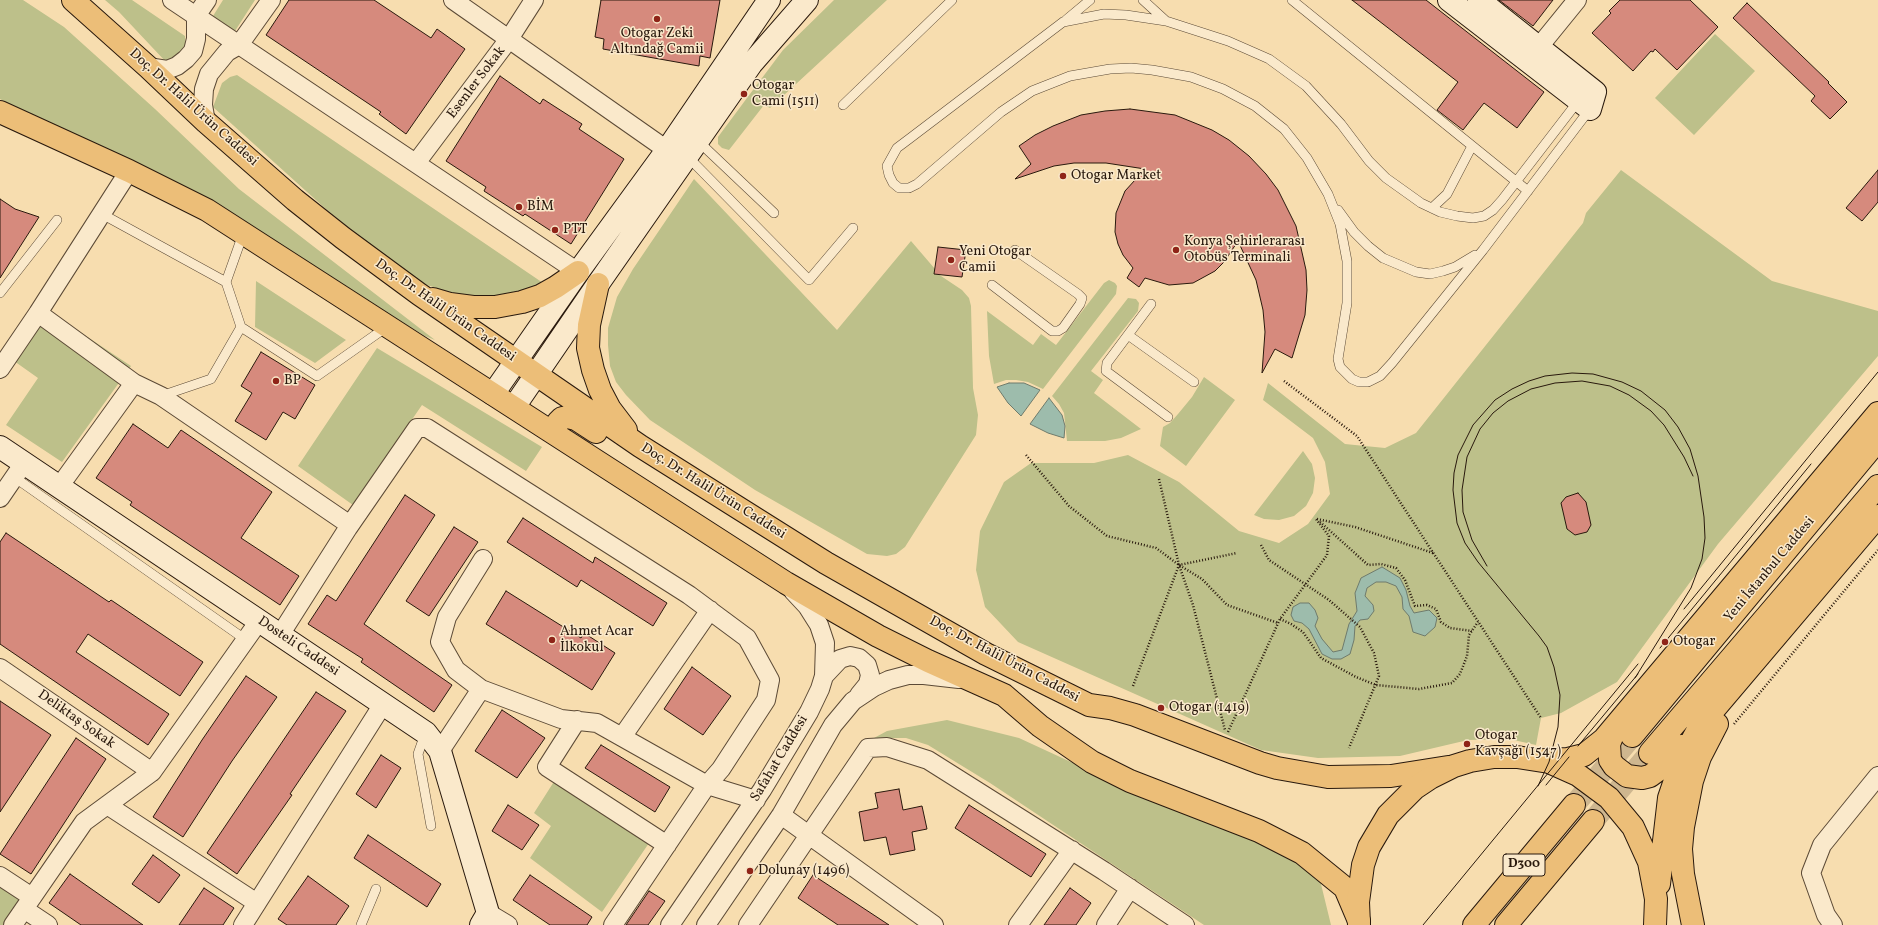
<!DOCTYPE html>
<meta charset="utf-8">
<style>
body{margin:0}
canvas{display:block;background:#f7ddaf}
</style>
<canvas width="1878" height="925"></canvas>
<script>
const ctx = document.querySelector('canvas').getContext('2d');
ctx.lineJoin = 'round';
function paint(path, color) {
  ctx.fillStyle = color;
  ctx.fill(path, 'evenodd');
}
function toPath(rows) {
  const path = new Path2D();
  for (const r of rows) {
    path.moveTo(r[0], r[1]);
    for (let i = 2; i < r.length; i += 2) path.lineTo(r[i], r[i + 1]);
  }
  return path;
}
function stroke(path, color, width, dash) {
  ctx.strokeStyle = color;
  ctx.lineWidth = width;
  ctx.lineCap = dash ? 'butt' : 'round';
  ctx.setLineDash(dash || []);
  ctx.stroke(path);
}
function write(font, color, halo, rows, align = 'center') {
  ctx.font = font + ' Vollkorn,serif';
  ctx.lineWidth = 3;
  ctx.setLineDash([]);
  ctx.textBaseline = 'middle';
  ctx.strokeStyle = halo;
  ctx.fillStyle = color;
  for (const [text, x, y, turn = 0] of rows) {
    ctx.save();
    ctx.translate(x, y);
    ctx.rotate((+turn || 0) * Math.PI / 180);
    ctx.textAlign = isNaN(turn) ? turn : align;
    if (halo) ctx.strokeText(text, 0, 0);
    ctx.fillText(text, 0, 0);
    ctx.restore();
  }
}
paint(toPath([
 [0,0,23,0,64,27,155,109,239,189,435,340,425,336,293,256,0,99],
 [105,0,132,0,185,36,186,47,177,61,166,62,119,12],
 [223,0,255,0,235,31,213,16],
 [834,0,887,0,770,108,764,105,729,150,722,148,718,144,718,137,744,102,783,50],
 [1715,34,1755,71,1694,135,1655,98],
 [237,75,546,285,531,295,464,297,424,284,388,260,327,210,213,107,222,83,230,77],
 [1621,170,1772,281,1878,311,1878,356,1718,544,1617,682,1561,713,1541,718,1536,745,1509,739,1468,740,1400,756,1318,758,1261,750,1018,642,985,607,976,570,980,531,1004,482,1031,463,1094,463,1128,455,1179,482,1239,531,1279,543,1308,524,1330,494,1325,462,1313,438,1263,400,1268,383,1345,444,1385,448,1416,433,1583,223,1586,213],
 [694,179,837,330,911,241,935,269,938,274,962,290,969,298,971,306,973,388,978,415,976,435,905,547,896,554,887,556,867,554,755,490,650,420,626,395,616,382,610,366,608,345,608,328,617,297,633,269],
 [1109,280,1115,283,1117,286,1116,294,1043,389,1028,382,1016,380,1006,380,994,384,989,356,987,311,1033,345,1041,334,1056,345,1104,283],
 [256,281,346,340,315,363,255,327],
 [1128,298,1136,299,1139,303,1138,311,1091,371,1103,380,1094,393,1141,429,1121,438,1105,441,1067,441,1064,413,1059,404,1052,396],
 [50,312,131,366,62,462,6,425,38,378,14,361],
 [377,348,542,447,526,471,422,405,353,505,298,466],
 [1204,377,1235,400,1186,466,1160,446,1163,427,1170,423,1178,414,1192,397],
 [1303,451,1312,464,1315,478,1313,493,1306,506,1294,516,1279,520,1264,519,1254,515],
 [947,720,1019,738,1112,781,1295,858,1320,880,1331,925,1204,925,990,783,928,745,906,738,874,738,887,731],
 [555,780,649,843,602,912,530,858,551,826,534,813],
 [0,885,21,898,3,925,0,925]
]), '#bdc08a');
const water = toPath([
 [1009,383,1024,383,1040,390,1021,416,1008,403,997,387,1009,383],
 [1049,398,1062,415,1065,426,1064,438,1048,433,1030,424,1049,398],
 [1382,567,1400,578,1406,590,1410,606,1414,613,1429,610,1437,618,1435,627,1425,636,1413,632,1409,616,1403,609,1402,597,1396,586,1386,582,1376,582,1367,588,1365,596,1373,605,1374,611,1368,619,1360,620,1355,626,1354,640,1350,654,1341,659,1332,659,1322,654,1309,629,1302,623,1294,621,1291,615,1293,607,1300,603,1309,603,1315,610,1318,618,1315,626,1322,639,1333,652,1342,650,1349,624,1357,611,1355,593,1361,578,1382,567]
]);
paint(water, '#9dbcac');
stroke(water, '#6f7b6c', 1);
const building = toPath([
 [289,0,374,0,431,38,437,29,465,49,406,134,379,114,381,112,266,35,289,0],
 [601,0,720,0,710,58,700,56,699,66,603,49,604,39,595,37,601,0],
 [1352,0,1426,0,1544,92,1517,128,1484,103,1463,130,1437,110,1458,82,1352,0],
 [1499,0,1553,0,1533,26,1499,0],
 [1620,0,1690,0,1718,27,1677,70,1655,49,1653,52,1651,51,1633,71,1592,33,1611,13,1609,11,1620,0],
 [1747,3,1829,82,1828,83,1847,102,1830,119,1811,101,1815,96,1733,18,1747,3],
 [500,76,540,104,543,99,582,124,579,129,624,159,571,244,525,214,523,216,484,191,486,187,446,161,500,76],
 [1130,109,1175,115,1212,130,1229,140,1249,156,1266,174,1278,190,1296,226,1306,270,1307,290,1305,315,1292,358,1275,349,1262,373,1265,332,1263,310,1256,280,1238,241,1224,262,1215,271,1193,283,1169,285,1145,278,1139,287,1127,278,1133,268,1123,255,1118,244,1115,232,1116,213,1125,191,1145,169,1106,163,1074,163,1054,166,1015,179,1031,164,1019,146,1035,135,1053,126,1081,115,1105,111,1130,109],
 [1878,170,1878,202,1862,221,1846,208,1878,170],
 [0,199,15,209,39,217,0,278,0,199],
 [938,247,966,250,962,277,934,274,938,247],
 [261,352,315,385,295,419,283,412,266,440,235,421,252,393,241,386,261,352],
 [133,424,168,448,181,430,272,492,241,538,299,576,280,605,130,505,132,502,96,478,133,424],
 [1578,493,1586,502,1591,525,1587,532,1575,535,1567,529,1561,503,1566,497,1578,493],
 [405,495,435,515,364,624,452,685,434,712,361,662,363,659,308,624,327,595,336,601,405,495],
 [523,518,593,563,595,557,667,603,653,626,581,580,577,587,507,542,523,518],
 [454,527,478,542,429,616,406,601,454,527],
 [6,533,109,602,111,600,203,662,180,696,88,634,76,652,169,714,148,745,0,644,0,542,6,533],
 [506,591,581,638,584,633,615,653,592,690,486,624,506,591],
 [692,667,731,696,703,735,664,709,692,667],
 [246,676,277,697,232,761,183,837,153,817,202,740,246,676],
 [316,692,346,711,290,794,292,795,237,874,207,853,316,692],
 [0,701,51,735,0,812,0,701],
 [502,710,545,738,517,778,475,751,502,710],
 [76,738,106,759,31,874,0,854,76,738],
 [601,745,670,787,655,812,585,768,601,745],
 [381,755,401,768,376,808,356,794,381,755],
 [899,789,903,810,922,806,927,829,912,832,915,850,890,855,886,837,864,841,859,812,878,808,875,793,899,789],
 [508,805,539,825,522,850,492,831,508,805],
 [969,805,1046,854,1031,877,955,828,969,805],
 [368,835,441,884,427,907,354,858,368,835],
 [153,855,180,875,159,903,132,884,153,855],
 [70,874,143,925,81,925,49,903,70,874],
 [530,875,592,917,587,925,550,925,513,900,530,875],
 [813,875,889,925,838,925,798,898,813,875],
 [308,876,349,906,336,925,287,925,278,919,308,876],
 [204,888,234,908,223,925,179,925,204,888],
 [1070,888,1091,903,1076,925,1044,925,1070,888],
 [649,891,665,901,648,925,626,925,649,891]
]);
paint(building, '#d68a7d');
stroke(building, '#29190d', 1);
stroke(toPath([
 [1574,805,1632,736],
 [1593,821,1650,753]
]), '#ceb68f', 22, [22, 11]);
const lane = toPath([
 [1143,0,1166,21],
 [1292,0,1528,191],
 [1066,20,1090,0],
 [1579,100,1502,200,1493,210,1484,216,1473,218,1457,216,1440,212,1421,203,1386,178,1369,161,1341,124,1306,86,1269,59,1228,41,1166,21,1126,15,1104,14,1063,22,909,139,897,148,887,166,889,175,893,183,899,188,909,188,917,184,1001,112,1032,91,1070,76,1110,69,1131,68,1152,70,1191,77,1223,89,1255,106,1284,129,1307,158,1328,194,1340,224,1347,261,1347,303,1338,359,1340,367,1352,379,1359,382,1368,382,1380,376,1392,363,1483,250,1590,109],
 [843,105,952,0],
 [698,141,774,213],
 [687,156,809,280,853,228],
 [1432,208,1447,194,1472,146],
 [1338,210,1354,232,1368,246,1383,258,1416,272,1430,274,1443,271,1455,267,1475,255],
 [102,214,226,282],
 [243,234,226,282,241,327,317,376,388,326],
 [992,285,1052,331,1058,331,1063,328,1080,304,1082,298,1078,294,1015,250],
 [0,293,57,220],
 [1151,304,1107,363,1106,371,1168,417],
 [1128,335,1194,382],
 [161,396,211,379,241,327],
 [14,477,246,640],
 [425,734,418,754,431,826],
 [361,925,376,889]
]);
const street = toPath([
 [172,0,578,272],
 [453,0,667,150],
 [1538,48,1577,0],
 [148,67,167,70,177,66,186,59,193,51,196,39,196,16,207,0],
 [206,122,203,105,204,89,209,74,227,52,239,45,271,0],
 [416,163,509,39,534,0],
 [38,313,134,383],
 [0,369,38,313,129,171],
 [59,487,134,383,161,396,350,525],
 [0,498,24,463],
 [483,559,447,617,440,642,456,670,481,689,561,719,597,723,707,785,756,800],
 [280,635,348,528,417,428,427,428,689,595,747,638,770,680,766,700,721,769,707,785,613,925],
 [0,668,152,772],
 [824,676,840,659,850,656,859,658,867,665,870,675,868,684,859,695],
 [577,720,547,767,667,845],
 [622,737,710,610],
 [440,751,481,689],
 [107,805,257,903],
 [781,815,934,925],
 [0,876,32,897],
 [24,909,48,925],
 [488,913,508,925],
 [13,925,84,822,152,772,259,621],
 [243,925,383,704],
 [670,925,762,790,809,712,820,689,824,676,825,643,819,625,807,606,793,591],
 [706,925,781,815,833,725,853,701,874,687,889,680,908,675,924,675,959,679],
 [748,925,868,748,887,747,928,760,1104,871,1185,925],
 [1018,925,1072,850],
 [1106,925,1130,888],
 [1833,925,1826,915,1811,873,1822,845,1878,776]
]);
const secondary = toPath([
 [1449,0,1590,109,1595,92,1479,0],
 [493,394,578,272,667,150,769,0],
 [514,407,598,284,752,63,807,0],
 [0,447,426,733,440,751,488,913,481,925]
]);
const primary = toPath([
 [73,0,148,67,206,122,295,200,343,238,419,294,640,446,826,563,986,654,1089,705,1110,708,1135,715,1260,763,1277,768,1328,777,1391,776,1448,767],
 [0,112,129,171,207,210,786,583,878,636,928,661,1004,695,1040,726,1092,762,1130,781,1259,831,1302,853,1345,888,1359,921],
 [598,284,589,325,588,348,593,370,600,390,610,409,626,430],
 [433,299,450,304,473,307,495,307,522,302,540,296,556,287,578,272],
 [557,435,556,427,558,422,562,418,568,417,576,419,596,432]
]);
const highway = toPath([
 [1616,727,1609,744,1610,760,1614,766,1627,776,1642,778,1650,776,1665,765,1682,746],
 [1632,736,1878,440],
 [1650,753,1878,486],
 [1545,760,1568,759,1584,755,1604,739,1878,413],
 [1659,884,1669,798,1683,757,1700,726,1878,516],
 [1359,925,1358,902,1363,865,1369,847,1388,815,1415,788,1430,778,1454,766,1470,761,1494,757,1517,757,1549,762,1578,775,1609,798,1633,827,1649,862,1656,899,1655,925],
 [1474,925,1574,805],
 [1506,925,1593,821],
 [1693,925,1683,874,1681,849,1683,827,1692,781,1700,757,1717,724]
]);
stroke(lane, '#5c4a36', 10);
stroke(street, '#5c4a36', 20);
stroke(secondary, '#29190d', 24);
stroke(primary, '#29190d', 24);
stroke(highway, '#29190d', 24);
stroke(toPath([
 [1284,381,1357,436,1541,718],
 [1026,455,1069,506,1107,536,1156,548,1179,565,1202,579,1227,605,1278,623],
 [1159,479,1179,565,1193,605,1225,730],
 [1317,519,1355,527,1433,553],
 [1320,522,1368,565,1381,564,1396,568,1405,580,1415,606,1427,605,1436,609,1441,622,1450,628,1472,631],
 [1261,545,1269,560,1329,600,1360,627,1374,653,1379,676,1349,748],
 [1280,619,1291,624,1303,632,1321,658,1356,677,1376,685,1419,689,1452,683,1460,674,1467,656,1469,635,1478,622],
 [1133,686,1179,565,1237,553],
 [1734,724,1878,550],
 [1228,732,1280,619,1327,555,1329,536,1316,519]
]), '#29190d', 2.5, [1, 2]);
stroke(lane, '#fae9cb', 9);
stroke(street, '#fae9cb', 18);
stroke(secondary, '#fae9cb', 22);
stroke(primary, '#ecbe78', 22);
stroke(highway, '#ecbe78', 22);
stroke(toPath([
 [1487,566,1472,540,1463,512,1462,490,1467,457,1480,429,1493,413,1508,401,1531,389,1555,383,1582,381,1610,386,1629,395,1651,411,1664,425,1684,457,1693,476],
 [1684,609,1878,372],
 [1660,648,1811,464],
 [1578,746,1638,674],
 [1546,785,1569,757],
 [1538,786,1549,762,1558,727,1560,695,1554,667,1547,647,1539,636,1478,562,1465,543,1457,523,1453,490,1454,473,1458,455,1473,425,1495,400,1512,389,1529,381,1545,376,1572,373,1593,374,1622,382,1641,391,1665,410,1678,427,1690,449,1698,476,1704,517,1705,538,1702,559,1691,588,1635,678],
 [1423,925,1638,664]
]), '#29190d', 1);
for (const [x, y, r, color] of [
 [657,19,4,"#8f2418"],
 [744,94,4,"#8f2418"],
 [1063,176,4,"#8f2418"],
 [519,207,4,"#8f2418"],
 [555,230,4,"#8f2418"],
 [1176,250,4,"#8f2418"],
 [951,260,4,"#8f2418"],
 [276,381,4,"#8f2418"],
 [552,640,4,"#8f2418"],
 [1665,642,4,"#8f2418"],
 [1161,708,4,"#8f2418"],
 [1467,744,4,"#8f2418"],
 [750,871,4,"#8f2418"]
]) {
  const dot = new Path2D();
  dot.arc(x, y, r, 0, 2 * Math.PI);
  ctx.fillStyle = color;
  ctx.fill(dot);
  stroke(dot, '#fae9cb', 1.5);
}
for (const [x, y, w] of [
 [1524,865,42]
]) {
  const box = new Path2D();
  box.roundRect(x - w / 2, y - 11, w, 22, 3);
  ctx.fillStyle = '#fae9cb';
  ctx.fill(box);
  stroke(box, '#29190d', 1);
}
write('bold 13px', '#29190d', null, [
 ["D300",1524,865]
]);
write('14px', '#29190d', '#fae9cb', [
 ["Otogar Zeki",657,34,"center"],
 ["Altındağ Camii",657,50,"center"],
 ["Otogar",752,86],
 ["Cami (1511)",752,102],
 ["Otogar Market",1071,176],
 ["BİM",527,207],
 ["PTT",563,230],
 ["Konya Şehirlerarası",1184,242],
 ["Otobüs Terminali",1184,258],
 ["Yeni Otogar",959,252],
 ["Camii",959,268],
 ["BP",284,381],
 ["Ahmet Acar",560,632],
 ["İlkokul",560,648],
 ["Otogar",1673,642],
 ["Otogar (1419)",1169,708],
 ["Otogar",1475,736],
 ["Kavşağı (1547)",1475,752],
 ["Dolunay (1496)",758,871]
], 'left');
write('14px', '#29190d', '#fae9cb', [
 ["Esenler Sokak",477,83,-53],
 ["Doç. Dr. Halil Ürün Caddesi",193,108,42],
 ["Doç. Dr. Halil Ürün Caddesi",445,311,35],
 ["Doç. Dr. Halil Ürün Caddesi",713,492,32],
 ["Yeni İstanbul Caddesi",1770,570,-50],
 ["Dosteli Caddesi",298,647,34],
 ["Doç. Dr. Halil Ürün Caddesi",1004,660,28],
 ["Deliktaş Sokak",76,720,35],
 ["Safahat Caddesi",780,759,-59]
]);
</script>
